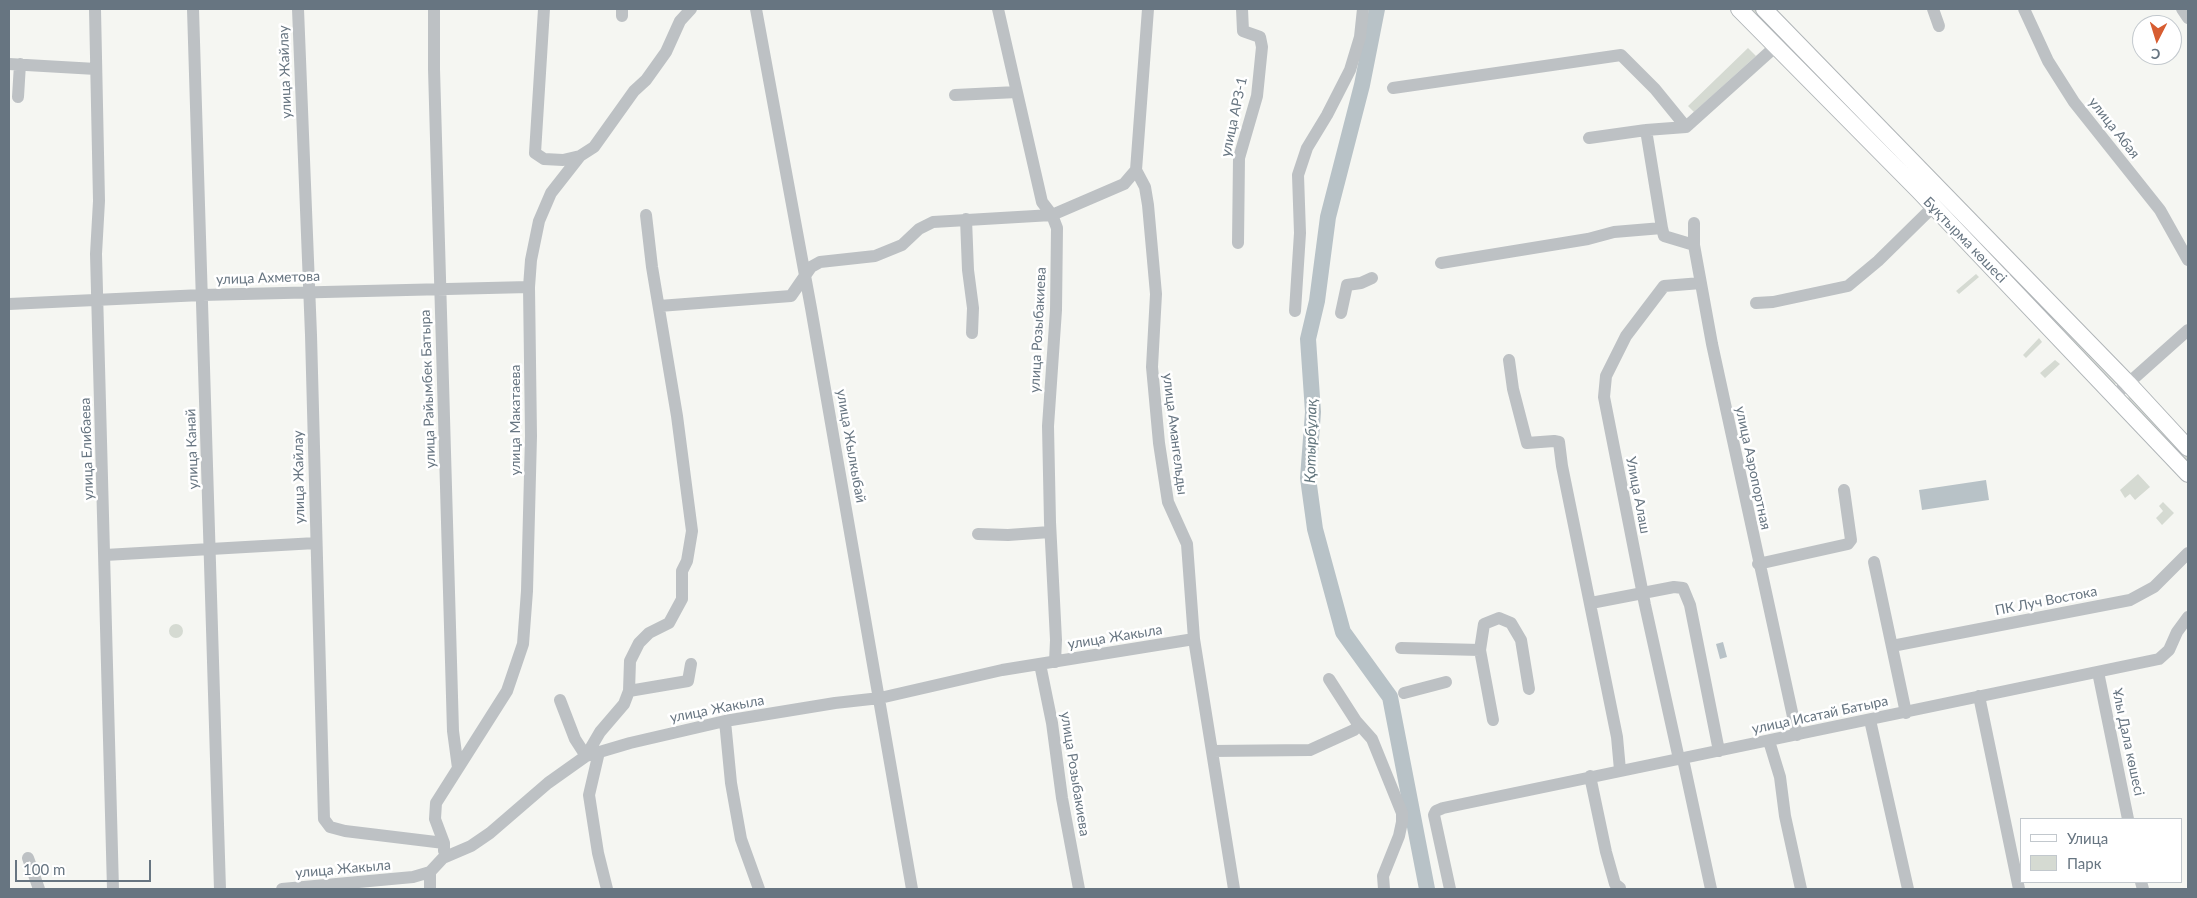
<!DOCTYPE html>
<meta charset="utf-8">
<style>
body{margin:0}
#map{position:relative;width:2197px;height:898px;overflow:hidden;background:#f5f6f2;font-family:Lato,sans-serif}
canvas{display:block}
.frame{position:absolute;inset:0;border:10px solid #677581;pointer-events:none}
.legend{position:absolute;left:2020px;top:818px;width:162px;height:65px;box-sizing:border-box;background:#fff;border:1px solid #c2c8cd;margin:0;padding:6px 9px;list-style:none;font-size:15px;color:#677581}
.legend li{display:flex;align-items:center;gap:10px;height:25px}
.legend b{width:25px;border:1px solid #c2c8cd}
.north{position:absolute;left:2132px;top:15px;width:50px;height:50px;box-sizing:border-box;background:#fff;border:1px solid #c2c8cd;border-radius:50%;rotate:185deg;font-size:14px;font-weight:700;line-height:20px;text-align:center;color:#677581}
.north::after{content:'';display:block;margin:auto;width:18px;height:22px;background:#d75d31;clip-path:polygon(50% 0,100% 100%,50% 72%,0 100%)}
.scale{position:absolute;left:15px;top:860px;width:136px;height:22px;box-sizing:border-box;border:2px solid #677581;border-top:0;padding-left:6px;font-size:15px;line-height:18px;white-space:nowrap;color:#677581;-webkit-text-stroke:4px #fff;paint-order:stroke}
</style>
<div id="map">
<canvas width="2197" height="898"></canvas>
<div class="frame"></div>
<ul class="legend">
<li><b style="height:6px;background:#fff"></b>Улица</li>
<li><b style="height:14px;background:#d5dad2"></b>Парк</li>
</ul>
<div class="north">С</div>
<div class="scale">100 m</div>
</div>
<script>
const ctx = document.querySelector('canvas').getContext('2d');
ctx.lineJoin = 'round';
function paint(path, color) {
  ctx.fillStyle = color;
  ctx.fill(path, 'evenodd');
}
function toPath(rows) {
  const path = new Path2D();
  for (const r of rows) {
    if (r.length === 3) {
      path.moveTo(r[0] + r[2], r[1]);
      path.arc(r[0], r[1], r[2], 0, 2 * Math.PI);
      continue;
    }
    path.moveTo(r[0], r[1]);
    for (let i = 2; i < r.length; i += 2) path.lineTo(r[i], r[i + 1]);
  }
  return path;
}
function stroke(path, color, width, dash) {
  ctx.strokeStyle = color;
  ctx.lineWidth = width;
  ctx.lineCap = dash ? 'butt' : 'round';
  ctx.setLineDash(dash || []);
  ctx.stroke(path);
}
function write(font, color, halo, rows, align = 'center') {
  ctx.font = font + ' Lato,sans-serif';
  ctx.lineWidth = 5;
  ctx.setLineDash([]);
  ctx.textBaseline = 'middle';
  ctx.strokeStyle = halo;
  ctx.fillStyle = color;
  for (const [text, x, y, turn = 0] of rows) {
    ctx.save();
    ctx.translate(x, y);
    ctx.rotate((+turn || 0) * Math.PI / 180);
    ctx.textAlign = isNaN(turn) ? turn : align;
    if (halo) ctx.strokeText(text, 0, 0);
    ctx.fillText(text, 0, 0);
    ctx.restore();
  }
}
paint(toPath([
 [1751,9,1758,9,2116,384,2113,384],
 [1748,48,1756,56,1694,112,1688,106],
 [1976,274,1979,277,1959,294,1956,291],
 [2039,338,2042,342,2026,358,2023,355],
 [2055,360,2060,364,2045,378,2040,373],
 [2130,396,2188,454,2188,462,2130,401,2128,398],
 [2138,474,2150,487,2135,500,2130,494,2125,498,2120,490],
 [2163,502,2174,513,2162,525,2156,518,2163,511,2159,506],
 [176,631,7]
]), '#d5dad2');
paint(toPath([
 [1986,480,1989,500,1922,510,1919,490],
 [1723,642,1727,657,1720,659,1716,644]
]), '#b8c2c7');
stroke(toPath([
 [1377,9,1362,85,1328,217,1317,301,1308,339,1313,412,1308,478,1315,529,1343,632,1390,697,1427,889]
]), '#b8c2c7', 16);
const major = toPath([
 [1739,9,1919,191,2188,474],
 [1764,9,2128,383,2188,448]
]);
stroke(major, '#b0b5b8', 18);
stroke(toPath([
 [95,9,99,201,96,254,113,889],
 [193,9,220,889],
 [298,9,311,335,324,819,330,827,345,831,444,843],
 [434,9,434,69,453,731,458,768],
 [544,9,535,153,544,159,563,160,580,156],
 [622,9,622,16],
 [756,9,811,308,912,889],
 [998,9,1042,202,1052,215,1057,228,1056,310,1048,426,1050,522,1056,640,1055,662],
 [1148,9,1136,170,1145,187,1148,205,1156,294,1152,367,1159,443,1168,502,1187,544,1194,639,1234,889],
 [1933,9,1939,26],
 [2024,9,2048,61,2074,102,2160,210,2188,260],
 [2182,9,2188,18],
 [9,64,96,69],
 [1393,88,1621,55,1655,89,1686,127],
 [955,95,1017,92],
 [18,97,20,64],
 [1589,138,1646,130],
 [966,219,968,270,973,308,972,333],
 [1694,223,1694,245],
 [1662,228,1664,236,1694,245,1712,344,1797,735],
 [1238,243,1239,158,1257,96,1262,47,1260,37,1243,31,1242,9],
 [1441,263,1588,239,1614,232,1662,228,1646,130,1686,127,1775,47],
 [1756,303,1773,302,1848,286,1878,261,1933,207],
 [9,304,202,295,529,287],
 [659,306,791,296,811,267,820,262,875,256,902,245,919,229,933,222,1052,215,1124,184,1136,170],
 [1295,311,1300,233,1298,175,1307,148,1327,115,1350,70,1360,37,1363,9],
 [1341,313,1347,285,1361,283,1372,278],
 [1509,360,1513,389,1527,443,1554,441,1559,442,1562,466,1617,737,1620,770],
 [2114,396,2188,330],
 [978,534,1008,535,1050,532],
 [105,555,316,543],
 [1874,562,1906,713],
 [1758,564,1848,544,1851,540,1844,490],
 [1591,603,1674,587,1683,588,1690,605,1719,751],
 [1892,646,2130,600,2154,587,2188,553],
 [1401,648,1480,650,1493,720],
 [1480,650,1484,624,1499,618,1511,623,1521,640,1529,689],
 [1040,664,1052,723,1062,798,1079,889],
 [2098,672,2128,819],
 [1329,679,1356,721,1372,739,1402,813,1402,822,1399,836,1383,876,1384,889],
 [629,691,688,681,691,664],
 [1404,693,1446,682],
 [1979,696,2019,889],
 [560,700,575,739,586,756,600,732,624,704,629,691,630,661,639,643,649,633,669,623,682,599,682,571,687,561,692,531,677,416,652,267,646,215],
 [1870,720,1908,889],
 [725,721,731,783,741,839,759,889],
 [1769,741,1780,777,1785,816,1801,889],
 [1212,751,1310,750,1354,730,1359,725],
 [599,752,589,795,598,853,607,889],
 [1679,759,1645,605,1604,397,1606,376,1626,336,1664,286,1701,283],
 [1683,759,1711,889],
 [1590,776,1606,852,1615,884,1620,888],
 [444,851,444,843,435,819,436,803,507,691,523,644,527,591,531,436,529,287,531,260,539,221,551,193,580,156,594,147,634,91,646,80,666,52,680,21,691,9],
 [28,858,39,889],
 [430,872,430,889],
 [2141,882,2143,889],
 [282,889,413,877,430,872,443,858,471,846,490,833,548,783,586,756,630,743,725,721,835,703,880,698,1002,670,1194,639],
 [1450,889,1434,815,1436,811,1443,808,2159,659,2169,650,2177,632,2188,617]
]), '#bdc1c4', 12);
stroke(major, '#fff', 16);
write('14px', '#677581', '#fff', [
 ["улица Жайлау",285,72,-92],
 ["улица АРЗ-1",1234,117,-78],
 ["улица Абая",2114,128,52],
 ["Бұқтырма көшесі",1965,240,46],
 ["улица Ахметова",268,278,-2],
 ["улица Розыбакиева",1038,330,-87],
 ["улица Райымбек Батыра",428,389,-92],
 ["улица Макатаева",515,420,-90],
 ["улица Амангельды",1175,434,83],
 ["улица Жылкыбай",851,446,80],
 ["улица Елибаева",87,449,-92],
 ["улица Канай",192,449,-92],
 ["улица Аэропортная",1753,468,78],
 ["улица Жайлау",299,477,-91],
 ["Улица Алаш",1638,495,79],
 ["ПК Луч Востока",2046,601,-11],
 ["улица Жакыла",1115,637,-9],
 ["улица Жакыла",717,709,-11],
 ["улица Исатай Батыра",1820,715,-12],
 ["Ұлы Дала көшесі",2128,742,78],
 ["улица Розыбакиева",1075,774,81],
 ["улица Жакыла",343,869,-5]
]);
write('italic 15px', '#63767e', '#fff', [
 ["Қотырбұлақ",1311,441,-89]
]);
</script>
